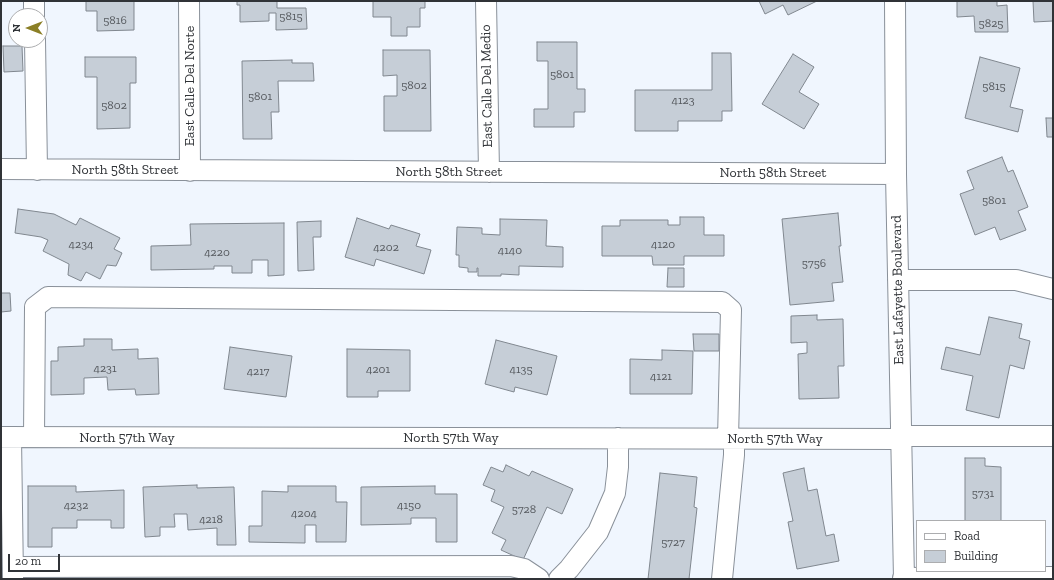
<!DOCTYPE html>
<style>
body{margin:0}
#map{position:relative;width:1054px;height:580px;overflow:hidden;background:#f0f6fe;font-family:"Zilla Slab",serif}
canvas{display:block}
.frame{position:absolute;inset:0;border:2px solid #303337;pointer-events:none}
.legend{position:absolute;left:916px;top:520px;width:130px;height:52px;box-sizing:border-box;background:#fff;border:1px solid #acadaf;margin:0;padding:5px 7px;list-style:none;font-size:12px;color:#303337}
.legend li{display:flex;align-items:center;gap:8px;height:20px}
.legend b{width:20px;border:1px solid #acadaf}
.north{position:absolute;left:8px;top:8px;width:40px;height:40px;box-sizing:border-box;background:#fff;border:1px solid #acadaf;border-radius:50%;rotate:270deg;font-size:11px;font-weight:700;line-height:16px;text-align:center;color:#303337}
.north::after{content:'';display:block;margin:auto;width:14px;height:18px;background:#8b7f26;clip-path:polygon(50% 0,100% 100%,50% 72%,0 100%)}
.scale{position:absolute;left:8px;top:554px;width:52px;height:18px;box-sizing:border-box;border:2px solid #303337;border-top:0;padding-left:5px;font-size:12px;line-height:14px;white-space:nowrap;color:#303337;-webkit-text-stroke:3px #fff;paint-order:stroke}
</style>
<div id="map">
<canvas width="1054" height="580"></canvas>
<div class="frame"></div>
<ul class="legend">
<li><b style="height:5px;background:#fff"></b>Road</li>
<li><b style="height:11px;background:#c6ced7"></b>Building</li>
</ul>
<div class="north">N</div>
<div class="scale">20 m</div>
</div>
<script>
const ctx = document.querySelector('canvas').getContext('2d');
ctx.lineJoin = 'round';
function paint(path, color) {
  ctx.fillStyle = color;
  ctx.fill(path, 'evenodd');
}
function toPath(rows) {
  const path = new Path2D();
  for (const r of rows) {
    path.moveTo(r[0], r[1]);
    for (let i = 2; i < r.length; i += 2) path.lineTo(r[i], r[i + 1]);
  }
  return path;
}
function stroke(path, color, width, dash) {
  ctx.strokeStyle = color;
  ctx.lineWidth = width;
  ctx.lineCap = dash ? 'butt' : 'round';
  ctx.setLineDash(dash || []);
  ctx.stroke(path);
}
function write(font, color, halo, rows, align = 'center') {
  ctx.font = font + ' "Zilla Slab",serif';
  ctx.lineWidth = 3;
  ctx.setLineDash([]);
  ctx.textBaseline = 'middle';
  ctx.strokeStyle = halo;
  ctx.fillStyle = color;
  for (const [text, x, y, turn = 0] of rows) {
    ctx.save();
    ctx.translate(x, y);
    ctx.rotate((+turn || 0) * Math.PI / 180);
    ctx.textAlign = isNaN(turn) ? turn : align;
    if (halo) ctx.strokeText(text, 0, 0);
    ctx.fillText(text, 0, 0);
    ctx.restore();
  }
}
const building = toPath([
 [86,1,134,1,134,30,97,31,97,11,86,11,86,1],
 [237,1,277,1,277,8,306,8,307,29,276,30,276,13,269,13,269,21,240,22,240,5,237,5,237,1],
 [373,1,425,1,425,8,420,8,420,27,407,27,407,36,391,36,391,17,373,17,373,1],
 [759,1,817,1,788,15,783,5,765,14,759,1],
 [957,1,997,1,997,6,1007,5,1008,32,975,32,974,16,957,17,957,1],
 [1033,1,1053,1,1053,21,1034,22,1033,1],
 [537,42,577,42,577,89,585,89,585,112,574,112,574,127,534,127,534,109,548,109,548,61,537,61,537,42],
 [3,46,22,46,23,71,4,72,3,46],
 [383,50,430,50,431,131,384,131,384,96,397,96,397,75,383,76,383,50],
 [712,53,731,53,732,111,722,111,722,121,678,121,678,131,635,131,635,90,712,90,712,53],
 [793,54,814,67,799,92,819,104,804,129,762,104,793,54],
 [85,57,136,57,136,83,130,83,130,128,97,129,97,77,85,77,85,57],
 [980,57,1020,68,1010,107,1023,110,1018,132,965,118,980,57],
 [292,60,292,63,313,63,314,81,278,81,279,112,271,112,272,139,243,139,242,61,292,60],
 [1046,118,1053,118,1053,137,1047,137,1046,118],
 [1002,157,1008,172,1013,170,1028,207,1018,211,1026,230,1000,240,995,227,975,235,960,194,974,189,967,171,1002,157],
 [18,209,54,214,76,225,80,218,120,238,114,249,122,253,116,266,107,265,100,279,86,272,81,281,68,275,69,264,43,251,48,240,41,237,15,233,18,209],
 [838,213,841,246,839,246,843,282,832,283,834,301,790,305,782,219,838,213],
 [680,217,704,217,704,235,724,235,724,256,684,256,684,265,653,265,652,256,602,256,602,226,620,226,620,220,668,220,668,225,680,225,680,217],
 [357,218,389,229,391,225,420,234,416,246,431,250,424,274,376,259,374,266,345,257,357,218],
 [500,219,547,220,546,246,563,247,563,267,519,266,519,275,501,274,501,276,478,276,478,268,477,268,477,272,468,272,468,268,459,267,459,255,456,255,457,227,482,228,482,234,500,235,500,219],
 [321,221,321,237,313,237,314,270,298,271,297,222,321,221],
 [284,223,284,275,268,276,268,260,252,260,252,273,232,273,232,266,214,266,214,269,151,270,151,246,191,245,190,224,284,223],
 [668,268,684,268,684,287,667,287,668,268],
 [1,293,10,293,11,311,1,312,1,293],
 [817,315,817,320,843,319,844,366,838,366,839,398,799,399,798,354,807,353,807,342,791,343,791,316,817,315],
 [989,317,1022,324,1019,338,1030,341,1024,369,1010,365,999,418,966,410,973,376,941,369,946,347,980,355,989,317],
 [693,334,719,334,719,351,694,351,693,334],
 [84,339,112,339,112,350,138,349,138,359,158,358,159,394,136,395,135,389,108,390,107,377,84,378,84,394,51,395,51,361,58,361,58,347,84,346,84,339],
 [496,340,557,356,547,395,515,387,514,392,485,384,496,340],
 [230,347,292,356,286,397,224,389,230,347],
 [347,349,410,350,410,391,378,391,378,397,347,397,347,349],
 [662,350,693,351,692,394,630,394,630,359,662,360,662,350],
 [965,458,985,458,985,466,1001,467,1001,521,965,521,965,458],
 [506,465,529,476,532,471,573,489,562,514,547,507,523,560,501,550,506,540,492,533,504,507,491,501,495,490,483,485,491,467,503,472,506,465],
 [804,468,808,491,817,489,826,536,834,534,839,561,797,569,788,522,793,521,783,473,804,468],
 [660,473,697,477,694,507,697,508,689,579,648,579,660,473],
 [197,485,197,488,234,487,236,545,217,545,217,528,188,530,187,514,174,514,175,527,160,527,160,536,145,537,143,487,197,485],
 [28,486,76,486,76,492,124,490,124,528,111,528,111,520,77,520,77,528,52,528,52,547,28,547,28,486],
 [288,486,336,486,336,502,347,502,346,542,316,542,316,525,305,525,305,543,249,542,249,526,262,526,262,491,288,492,288,486],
 [435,486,435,494,457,494,457,542,436,542,436,518,411,518,411,524,361,525,361,487,435,486]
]);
paint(building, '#c6ced7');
stroke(building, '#80878f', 1);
const minor = toPath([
 [34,1,34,16],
 [189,1,190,171],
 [486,1,489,172],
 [895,1,896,174,904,579],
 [35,40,37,170],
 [1,169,896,174],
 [898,280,1016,280,1053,289],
 [901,436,1053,436],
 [1,437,901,439],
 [11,437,13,579],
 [34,437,35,307,48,297,722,302,731,310,728,439],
 [13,567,511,566,524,569,539,579],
 [903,578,1053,577],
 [559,579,569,569,598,532,615,493,618,467,618,438],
 [722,579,734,455,734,439]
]);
stroke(minor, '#899099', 22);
stroke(minor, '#fff', 20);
write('12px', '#565a5f', null, [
 ["5815",291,17],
 ["5816",115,21],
 ["5825",991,24],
 ["5801",562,75],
 ["5802",414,86],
 ["5815",994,87],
 ["5801",260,97],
 ["4123",683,101],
 ["5802",114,106],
 ["5801",994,201],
 ["4234",81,245],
 ["4120",663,245],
 ["4202",386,248],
 ["4140",510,251],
 ["4220",217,253],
 ["5756",814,264],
 ["4231",105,369],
 ["4201",378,370],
 ["4135",521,370],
 ["4217",258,372],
 ["4121",661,377],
 ["5731",983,494],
 ["4232",76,506],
 ["4150",409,506],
 ["5728",524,510],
 ["4204",304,514],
 ["4218",211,520],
 ["5727",673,543]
]);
write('14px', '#303337', '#fff', [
 ["East Calle Del Norte",190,86,-90],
 ["East Calle Del Medio",487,86,-91],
 ["North 58th Street",125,170],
 ["North 58th Street",449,172],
 ["North 58th Street",773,173],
 ["East Lafayette Boulevard",898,290,-91],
 ["North 57th Way",127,438],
 ["North 57th Way",451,438],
 ["North 57th Way",775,439]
]);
</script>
